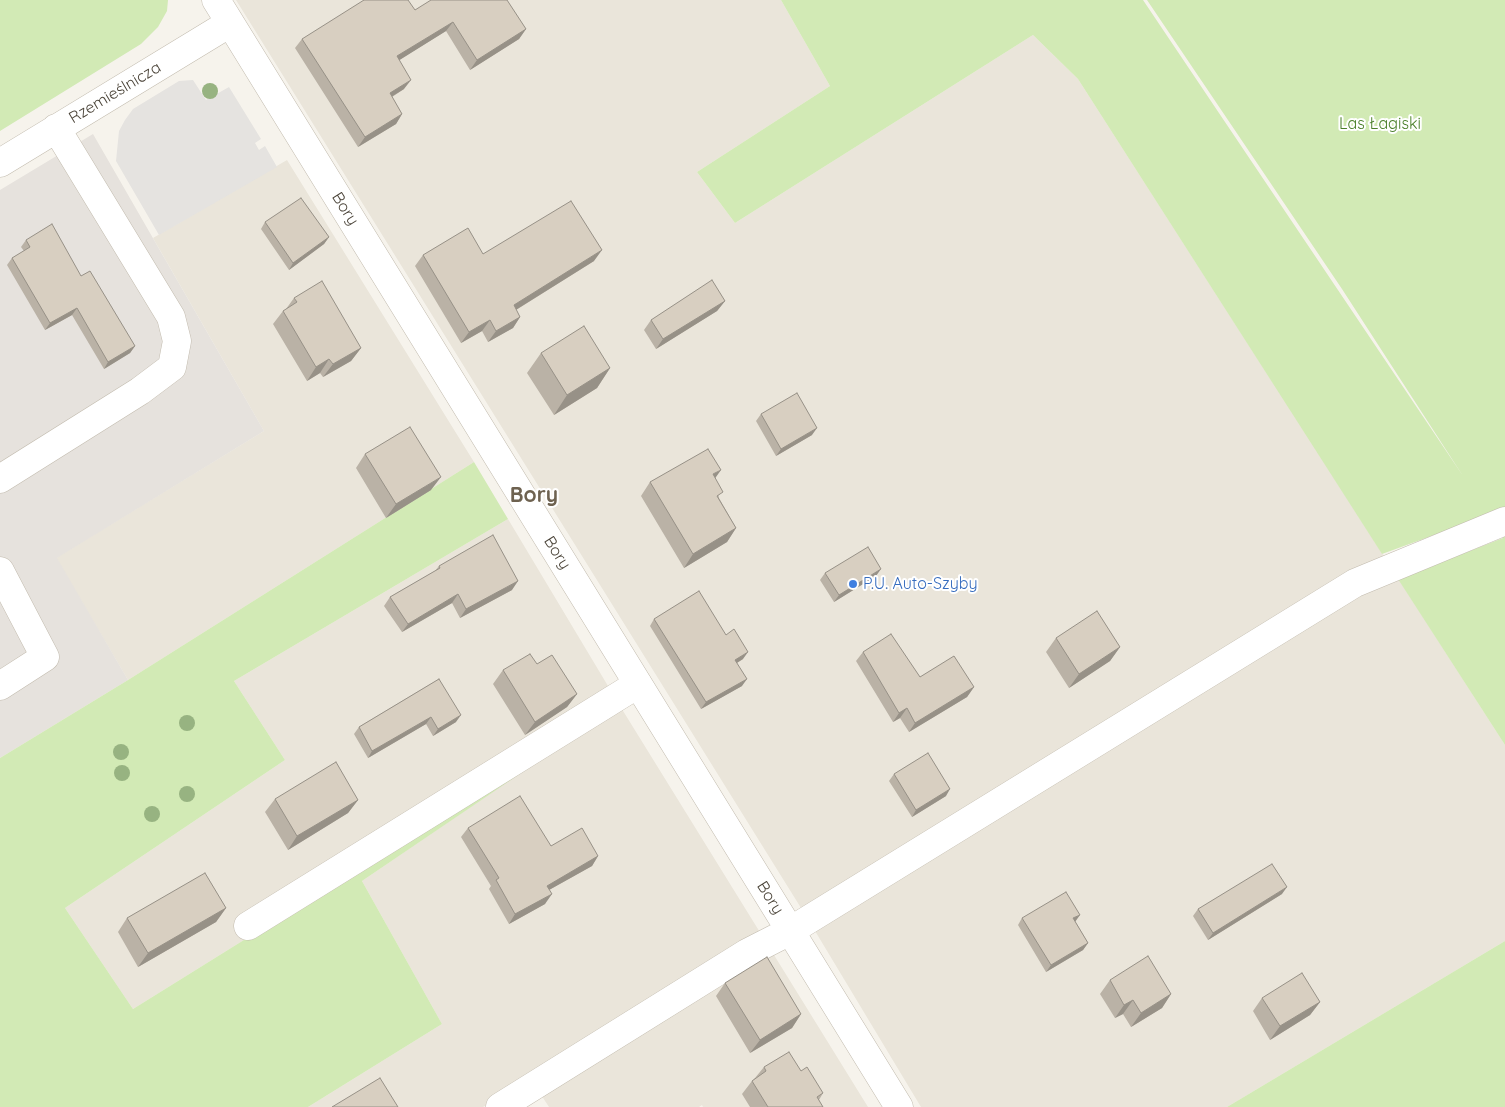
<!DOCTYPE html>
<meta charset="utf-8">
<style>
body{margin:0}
canvas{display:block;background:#f6f3ec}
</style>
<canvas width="1505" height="1107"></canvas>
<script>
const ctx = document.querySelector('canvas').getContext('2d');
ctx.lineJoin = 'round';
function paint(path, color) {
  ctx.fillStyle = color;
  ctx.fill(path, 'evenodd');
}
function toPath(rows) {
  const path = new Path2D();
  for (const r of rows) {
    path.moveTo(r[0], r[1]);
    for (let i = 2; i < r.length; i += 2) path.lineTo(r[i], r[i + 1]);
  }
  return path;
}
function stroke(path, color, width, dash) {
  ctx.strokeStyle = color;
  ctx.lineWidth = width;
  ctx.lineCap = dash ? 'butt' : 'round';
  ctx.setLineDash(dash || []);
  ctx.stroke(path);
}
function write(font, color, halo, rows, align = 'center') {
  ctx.font = font + ' Quicksand,sans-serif';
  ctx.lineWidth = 4;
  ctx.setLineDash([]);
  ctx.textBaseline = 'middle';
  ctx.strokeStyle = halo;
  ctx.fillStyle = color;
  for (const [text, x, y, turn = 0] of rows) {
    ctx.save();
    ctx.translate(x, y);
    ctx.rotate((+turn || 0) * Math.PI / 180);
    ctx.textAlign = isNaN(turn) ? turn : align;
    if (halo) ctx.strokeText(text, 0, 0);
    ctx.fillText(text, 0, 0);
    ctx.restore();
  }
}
paint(toPath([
 [236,0,781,0,830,86,697,172,735,223,1033,35,1078,79,1505,745,1505,941,1227,1107,921,1107,806,916],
 [287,160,474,462,128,680,56,558,264,431,153,238],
 [508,519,620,706,868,1107,703,1107,702,1105,699,1107,549,1107,530,1078,483,1107,308,1107,442,1024,362,881,604,716,133,1009,65,908,285,760,234,681]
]), '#eae5da');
paint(toPath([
 [93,134,264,431,57,558,128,680,0,758,0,190]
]), '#e6e2dd');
paint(toPath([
 [0,0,168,0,167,11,158,27,141,44,0,131],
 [781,0,1143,0,1463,476,1342,289,1147,0,1505,0,1505,745,1398,579,1503,538,1489,515,1382,554,1078,79,1033,35,735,223,697,172,830,86],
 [474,462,508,519,234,681,285,760,65,908,133,1009,620,706,362,881,442,1024,308,1107,0,1107,0,758,128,680],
 [1505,941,1505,1107,1227,1107]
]), '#d2eab5');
paint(toPath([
 [193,80,206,100,229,87,261,139,255,143,259,150,265,146,277,167,159,235,116,161,119,131,125,120,133,109,179,81]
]), '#e5e3e0');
const minor = toPath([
 [216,0,899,1107],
 [0,163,230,23],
 [0,479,140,391,172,367,177,341,171,317,56,128],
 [0,571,45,657,0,686],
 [248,926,638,684],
 [500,1107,747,953,790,931,1355,583,1505,521]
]);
stroke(minor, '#c2bbae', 29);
stroke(minor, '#fff', 28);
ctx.fillStyle = '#97b381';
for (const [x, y] of [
 [210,91],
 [187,723],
 [121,752],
 [122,773],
 [187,794],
 [152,814]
]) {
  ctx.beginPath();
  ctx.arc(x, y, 8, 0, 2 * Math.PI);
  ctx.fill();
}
paint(toPath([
 [415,10,526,29,519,39,470,70,446,31,399,60,404,89,392,97,402,114,396,124,358,147,295,48,302,39],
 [265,222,329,237,324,244,289,270,261,229],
 [26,240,81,276,135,346,130,353,104,369,72,315,45,330,7,265,12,258,24,251,21,247],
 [483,254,594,261,516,310,520,317,513,328,488,342,482,331,461,343,415,266,423,255],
 [294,298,361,348,351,361,323,377,320,373,307,381,273,324,283,311,286,309],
 [725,301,717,311,656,349,644,330,651,320],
 [541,353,610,368,597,388,554,415,527,373],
 [761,414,812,435,776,456,756,421],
 [365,454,431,490,386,518,356,468],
 [715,478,719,498,736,528,727,542,684,568,641,496,650,482],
 [439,566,512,590,460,618,452,603,402,632,384,606,390,597,435,571],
 [825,573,876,576,834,602,820,580],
 [654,619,726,635,743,659,737,663,742,686,701,709,650,626],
 [1056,638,1120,647,1110,661,1069,688,1046,652],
 [863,652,920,677,974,687,967,697,909,732,900,718,893,722,856,661],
 [537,664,577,694,567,707,525,735,493,684,503,670],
 [439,679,456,722,433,736,426,724,368,758,354,734,359,727],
 [894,774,946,796,912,817,889,781],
 [275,799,358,800,348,813,288,850,265,812],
 [468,828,551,846,598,856,592,866,549,890,545,904,509,924,489,889,491,886,461,837],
 [1282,894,1208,940,1193,916,1198,909],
 [226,908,216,922,138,967,118,932,127,918],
 [1022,918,1075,921,1088,943,1083,950,1046,972,1018,925],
 [1110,980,1171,994,1162,1008,1131,1027,1123,1014,1115,1018,1100,994],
 [725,983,801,1014,792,1028,750,1053,716,996],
 [1262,998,1320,1002,1310,1015,1270,1040,1253,1011],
 [764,1067,823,1093,819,1100,823,1107,750,1107,742,1094,752,1081,755,1078]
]), '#bab2a6');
paint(toPath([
 [453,22,446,31,390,66,397,56],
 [526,29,519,39,470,70,477,60],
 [411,80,404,89,383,102,390,93],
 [402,114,396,124,358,147,365,137],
 [329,237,324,244,289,270,293,263],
 [602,250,594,261,506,316,514,305],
 [725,301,717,311,656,349,663,339],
 [77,308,72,315,45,330,50,323],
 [520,317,513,328,488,342,496,331],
 [490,320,482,331,461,343,469,332],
 [135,346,130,353,104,369,108,362],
 [361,348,351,361,323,377,333,364],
 [329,359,320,373,307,381,316,367],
 [610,368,597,388,554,415,567,395],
 [817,428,812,435,776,456,781,449],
 [721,470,711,484,713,474],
 [441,477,431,490,386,518,396,504],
 [736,528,727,542,684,568,693,554],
 [881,569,876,576,834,602,839,595],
 [518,581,512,590,460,618,466,609],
 [458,594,452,603,402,632,408,624],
 [1120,647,1110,661,1069,688,1079,674],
 [748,652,743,659,730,667,735,660],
 [747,679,742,686,701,709,706,702],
 [974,687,967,697,909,732,915,723],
 [577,694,567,707,525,735,535,722],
 [907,708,900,718,893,722,899,713],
 [461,715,456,722,433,736,438,729],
 [431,717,426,724,368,758,372,751],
 [950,789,946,796,912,817,916,810],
 [358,800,348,813,288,850,297,836],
 [598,856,592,866,540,895,547,886],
 [1287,887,1282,894,1208,940,1213,933],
 [552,894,545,904,509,924,515,914],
 [226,908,216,922,138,967,148,953],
 [1080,915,1075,922,1073,918],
 [1088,943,1083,950,1046,972,1051,965],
 [1171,994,1162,1008,1131,1027,1141,1013],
 [1133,1000,1123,1014,1115,1018,1124,1005],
 [1320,1002,1310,1015,1270,1040,1280,1026],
 [801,1014,792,1028,750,1053,760,1040]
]), '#979187');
const building = toPath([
 [364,0,408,0,415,10,431,0,507,0,526,29,477,60,453,22,397,56,411,80,390,93,402,114,365,137,302,39,364,0],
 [301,198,329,237,293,263,265,222,301,198],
 [571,201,602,250,514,305,520,317,496,331,490,320,469,332,423,255,468,228,483,254,571,201],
 [52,224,81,276,90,271,135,346,108,362,77,308,50,323,12,258,30,247,26,240,52,224],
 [712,280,725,301,663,339,651,320,712,280],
 [322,281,361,348,333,364,329,359,316,367,283,311,297,302,294,298,322,281],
 [584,326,610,368,567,395,541,353,584,326],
 [797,393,817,428,781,449,761,414,797,393],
 [410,427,441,477,396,504,365,454,410,427],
 [708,449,721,470,713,474,723,492,717,496,736,528,693,554,650,482,708,449],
 [493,535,518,581,466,609,458,594,408,624,390,597,440,568,439,566,493,535],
 [868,547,881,569,839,595,825,573,868,547],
 [699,591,726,635,734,629,748,652,735,660,747,679,706,702,654,619,699,591],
 [1097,611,1120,647,1079,674,1056,638,1097,611],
 [891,634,920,677,954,656,974,687,915,723,907,708,899,713,863,652,891,634],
 [530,654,537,664,552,655,577,694,535,722,503,670,530,654],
 [439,679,461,715,438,729,431,717,372,751,359,727,439,679],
 [928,753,950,789,916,810,894,774,928,753],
 [336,762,358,800,297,836,275,799,336,762],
 [520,796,551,846,582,828,598,856,547,886,552,894,515,914,496,880,499,878,468,828,520,796],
 [1272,864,1287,887,1213,933,1198,909,1272,864],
 [205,873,226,908,148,953,127,918,205,873],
 [1066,892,1080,915,1073,918,1088,943,1051,965,1022,918,1066,892],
 [1148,956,1171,994,1141,1013,1133,1000,1124,1005,1110,980,1148,956],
 [767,957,801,1014,760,1040,725,983,767,957],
 [1302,973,1320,1002,1280,1026,1262,998,1302,973],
 [789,1052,801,1071,807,1067,823,1093,817,1097,823,1107,768,1107,752,1081,766,1071,764,1067,789,1052],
 [380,1078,398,1107,332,1107,380,1078]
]);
paint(building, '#d8cfc1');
stroke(building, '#979187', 1);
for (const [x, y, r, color] of [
 [853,584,5,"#3f7fe0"]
]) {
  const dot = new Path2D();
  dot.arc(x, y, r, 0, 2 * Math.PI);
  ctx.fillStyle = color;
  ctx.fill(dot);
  stroke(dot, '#fff', 2);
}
write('16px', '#4b4439', '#fff', [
 ["Rzemieślnicza",115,93,-31],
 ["Bory",345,209,58],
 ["Bory",557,553,58],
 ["Bory",770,898,58]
]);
write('16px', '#4a7f2a', '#fff', [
 ["Las Łagiski",1380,124]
]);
write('16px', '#366cbe', '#fff', [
 ["P.U. Auto-Szyby",863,584]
], 'left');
write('bold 21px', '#6e6250', '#fff', [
 ["Bory",534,496]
]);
</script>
